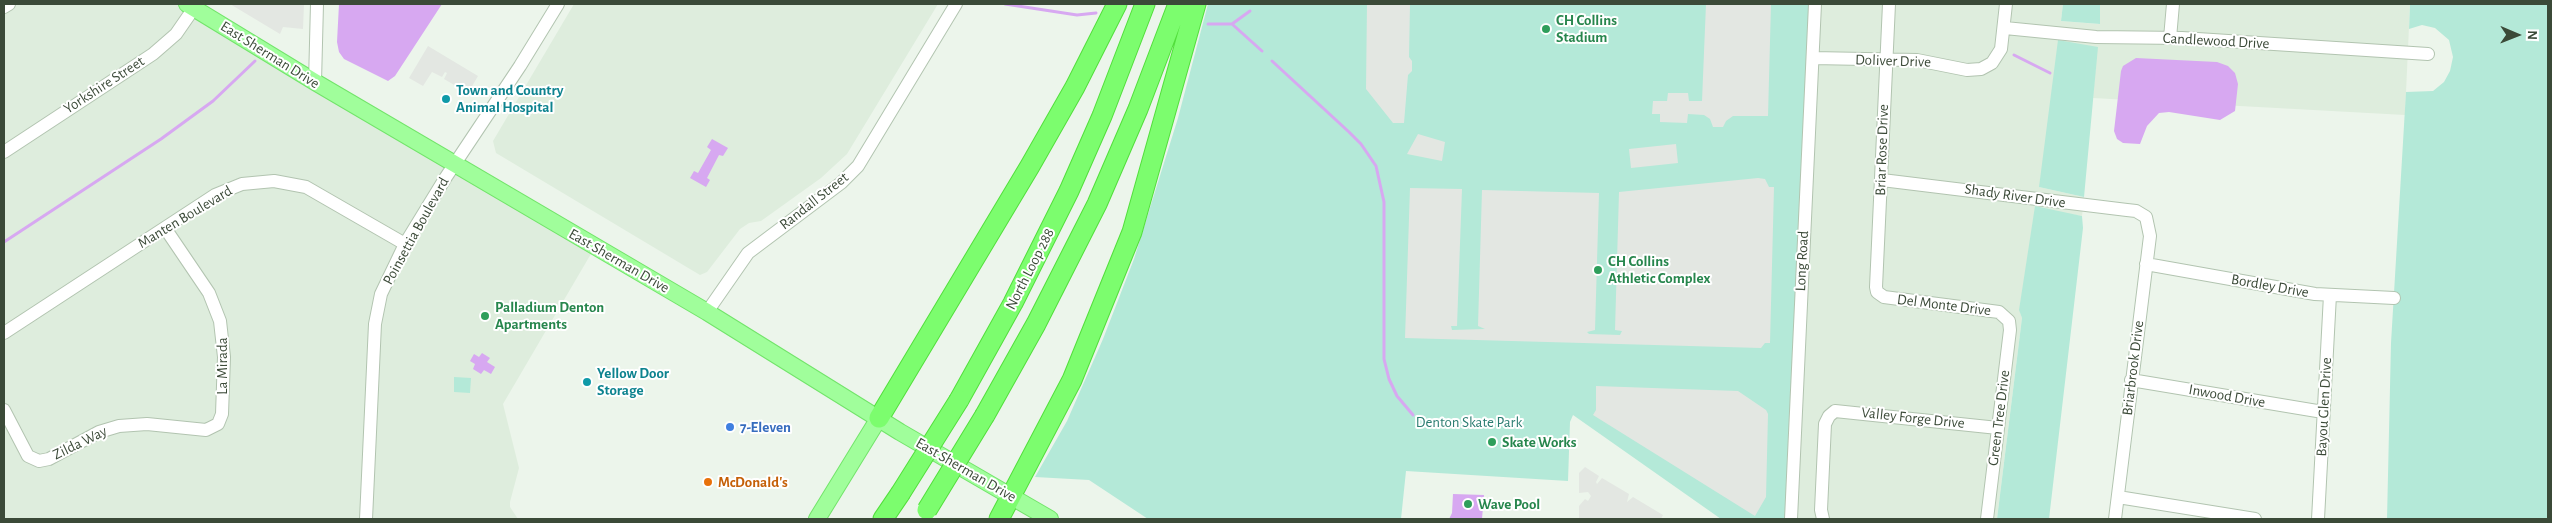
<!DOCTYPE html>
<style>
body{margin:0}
#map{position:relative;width:2552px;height:523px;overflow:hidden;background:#ecf5eb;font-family:"Alegreya Sans",sans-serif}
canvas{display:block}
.frame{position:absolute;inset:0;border:5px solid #3b4a38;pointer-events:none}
.north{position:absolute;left:2492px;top:10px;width:50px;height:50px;-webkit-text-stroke:4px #fff;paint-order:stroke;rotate:91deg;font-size:14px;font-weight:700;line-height:20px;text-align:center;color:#3b4a38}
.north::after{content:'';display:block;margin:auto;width:18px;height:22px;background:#3b4a38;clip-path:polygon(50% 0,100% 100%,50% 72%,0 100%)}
</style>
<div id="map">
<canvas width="2552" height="523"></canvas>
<div class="frame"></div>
<div class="north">N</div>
</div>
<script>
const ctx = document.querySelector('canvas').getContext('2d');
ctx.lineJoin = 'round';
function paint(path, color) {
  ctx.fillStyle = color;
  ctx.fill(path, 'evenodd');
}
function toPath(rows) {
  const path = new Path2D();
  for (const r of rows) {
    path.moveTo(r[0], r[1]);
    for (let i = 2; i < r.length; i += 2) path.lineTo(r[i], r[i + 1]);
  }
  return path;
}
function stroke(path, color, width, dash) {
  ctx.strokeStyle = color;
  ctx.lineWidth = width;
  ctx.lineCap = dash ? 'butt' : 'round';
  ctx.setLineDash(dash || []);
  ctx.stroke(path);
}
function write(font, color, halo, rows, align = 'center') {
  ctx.font = font + ' "Alegreya Sans",sans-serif';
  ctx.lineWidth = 4;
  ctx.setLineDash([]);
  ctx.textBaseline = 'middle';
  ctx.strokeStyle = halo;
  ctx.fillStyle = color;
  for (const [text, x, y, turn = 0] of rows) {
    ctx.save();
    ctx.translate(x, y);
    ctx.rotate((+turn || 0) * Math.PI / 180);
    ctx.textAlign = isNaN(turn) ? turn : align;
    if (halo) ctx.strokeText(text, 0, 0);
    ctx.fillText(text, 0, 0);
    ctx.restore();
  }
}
paint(toPath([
 [4,4,186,4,595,247,503,404,519,468,510,502,510,507,518,519,4,519],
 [574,4,938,4,847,154,821,178,761,221,749,223,740,229,707,272,700,275,496,153,493,141],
 [1815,4,2063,4,2061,21,2099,24,2100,4,2410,4,2405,115,2093,98,2097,47,2039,187,2084,197,2082,216,2057,212,2020,312,2022,318,1997,519,1791,519]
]), '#deeddd');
paint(toPath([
 [1208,4,1815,4,1791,519,1721,519,1573,415,1570,422,1568,481,1406,471,1401,519,1148,519,1089,480,1035,477,1067,421,1103,339,1134,259,1178,118],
 [2063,4,2100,4,2100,24,2061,21],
 [2410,4,2548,4,2548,519,2387,519,2391,343,2406,92,2433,91,2444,82,2450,71,2453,57,2449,40,2435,28,2422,25,2409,29],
 [2058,40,2098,47,2084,197,2039,187],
 [2035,206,2082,216,2083,228,2049,519,1997,519,2022,318,2019,310],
 [454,377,471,378,470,393,454,392]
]), '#b4e9d8');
paint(toPath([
 [230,4,304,4,303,29,283,27,280,34],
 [1367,4,1410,4,1409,57,1412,61,1412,71,1408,75,1404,123,1393,123,1366,89],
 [1706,4,1771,4,1768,116,1733,116,1726,121,1723,127,1713,127,1710,119,1704,115,1688,114,1687,123,1660,122,1660,114,1652,114,1653,101,1667,101,1668,93,1688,93,1689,101,1702,101],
 [428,46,478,76,468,93,444,79,447,73,445,72,442,77,432,72,423,86,409,78],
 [1418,134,1445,142,1442,161,1407,154],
 [1676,144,1678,163,1631,168,1629,149],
 [1758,178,1765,179,1769,187,1774,187,1770,343,1765,343,1761,348,1405,338,1410,188,1462,189,1457,326,1451,326,1452,330,1485,329,1478,326,1482,190,1599,193,1595,330,1587,332,1589,334,1620,335,1622,331,1615,330,1619,192],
 [1596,386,1738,391,1766,410,1768,414,1766,497,1755,516,1593,415,1596,410],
 [1585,467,1599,476,1596,482,1597,484,1602,478,1629,494,1627,502,1633,497,1663,515,1661,519,1579,519,1579,506,1585,499,1588,501,1591,496,1588,492,1579,493,1579,473]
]), '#e3e7e2');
paint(toPath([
 [339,4,442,4,395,76,388,81,344,59,339,52,337,42],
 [2136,58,2217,62,2228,66,2235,73,2238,84,2235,111,2220,120,2169,112,2159,113,2147,126,2140,144,2123,143,2117,139,2114,131,2121,71,2123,66],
 [712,139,728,148,723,156,719,155,707,178,710,180,706,187,690,178,694,171,698,173,711,150,707,147],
 [482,353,490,358,487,362,495,367,491,374,484,370,481,374,473,369,475,364,470,361,474,354,479,357],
 [1453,494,1484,495,1482,519,1449,519,1452,513]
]), '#d7a8f1');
stroke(toPath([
 [1005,4,1077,15,1096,13],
 [1208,24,1232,24,1262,51],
 [1232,24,1250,11],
 [2014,55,2050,73],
 [1272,61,1349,132,1361,144,1376,166,1384,202,1384,359,1389,379,1397,396,1413,415],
 [4,242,161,139,213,101,255,61]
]), '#d7a8f1', 3);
const minor = toPath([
 [1889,4,1876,287,1877,292,1884,297,1999,312,2009,321,2010,330,1987,519],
 [4,7,9,4],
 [2005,28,2096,37,2182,38,2428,54],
 [2170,38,2173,4],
 [1813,58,1917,60,1967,70,1981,69,1992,63,2001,49,2006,4],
 [315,82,317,4],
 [4,152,153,54,176,34,194,8],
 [1882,180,2127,210,2136,211,2146,217,2150,236,2115,519],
 [2146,264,2315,294,2394,298],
 [707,312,748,253,841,183,858,166,956,4],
 [4,333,215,195,242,184,274,181,306,187,405,244],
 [2131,380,2323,412],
 [4,410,28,456,39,461,49,459,99,432,119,426,147,424,206,430,218,424,222,414,224,357,220,321,209,293,165,228],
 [2118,497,2255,519],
 [366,519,375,324,381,294,405,244,446,177,520,66,558,4],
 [1791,519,1815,4],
 [1823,519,1821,510,1825,424,1829,416,1835,411,1998,428],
 [2318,519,2330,295]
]);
const major = toPath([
 [187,4,315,82,707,312,900,432,1050,519],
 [817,519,879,418]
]);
const highway = toPath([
 [959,400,1013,303,1069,191,1102,116,1145,4],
 [985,415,1036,324,1097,204,1138,109,1178,4],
 [879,418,1030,166,1075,87,1117,4],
 [883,519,900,494],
 [999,519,1072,380,1132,232,1196,4]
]);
stroke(minor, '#b2c4b0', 14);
stroke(major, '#72e46a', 18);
stroke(highway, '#52de3c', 21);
stroke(minor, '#fff', 12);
stroke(major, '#a0fe9b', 16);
stroke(highway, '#7cfd6e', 19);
const highwayBridge = toPath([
 [900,494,959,400],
 [927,510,985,415]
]);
stroke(highwayBridge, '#52de3c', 21, []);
stroke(highwayBridge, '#7cfd6e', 19);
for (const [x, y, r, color] of [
 [1546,29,5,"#2e9e5b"],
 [446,99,5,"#0f9aa8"],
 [1598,270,5,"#2e9e5b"],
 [485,316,5,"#2e9e5b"],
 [587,382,5,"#0f9aa8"],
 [730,427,5,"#3f7fe0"],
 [1492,442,5,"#2e9e5b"],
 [708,482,5,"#e8710a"],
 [1468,504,5,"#2e9e5b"]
]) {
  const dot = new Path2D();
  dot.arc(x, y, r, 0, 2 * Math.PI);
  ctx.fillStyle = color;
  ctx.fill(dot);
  stroke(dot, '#fff', 2);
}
write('bold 15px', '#27864d', '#fff', [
 ["CH Collins",1556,20],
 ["Stadium",1556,37],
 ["CH Collins",1608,261],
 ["Athletic Complex",1608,278],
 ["Palladium Denton",495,307],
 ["Apartments",495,324],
 ["Skate Works",1502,442],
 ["Wave Pool",1478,504]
], 'left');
write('15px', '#3b4a38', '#fff', [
 ["Candlewood Drive",2216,41,3],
 ["East Sherman Drive",270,55,32],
 ["Doliver Drive",1893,61,2],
 ["Yorkshire Street",104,85,-33],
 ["Briar Rose Drive",1882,150,-88],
 ["Shady River Drive",2015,196,8],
 ["Randall Street",814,201,-38],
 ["Manten Boulevard",185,217,-31],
 ["Poinsettia Boulevard",416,231,-61],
 ["East Sherman Drive",619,261,30],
 ["Long Road",1802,261,-87],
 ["North Loop 288",1030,269,-63],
 ["Bordley Drive",2270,286,10],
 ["Del Monte Drive",1944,305,7],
 ["La Mirada",222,366,-90],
 ["Briarbrook Drive",2133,368,-83],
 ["Inwood Drive",2227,396,10],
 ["Bayou Glen Drive",2324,407,-87],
 ["Valley Forge Drive",1913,418,6],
 ["Green Tree Drive",1999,418,-83],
 ["Zilda Way",80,443,-26],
 ["East Sherman Drive",966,470,30]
]);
write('bold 15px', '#0d838f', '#fff', [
 ["Town and Country",456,90],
 ["Animal Hospital",456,107],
 ["Yellow Door",597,373],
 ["Storage",597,390]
], 'left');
write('15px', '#2b7d71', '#fff', [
 ["Denton Skate Park",1469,422]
]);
write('bold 15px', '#366cbe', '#fff', [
 ["7-Eleven",740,427]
], 'left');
write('bold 15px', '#c56008', '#fff', [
 ["McDonald's",718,482]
], 'left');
</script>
